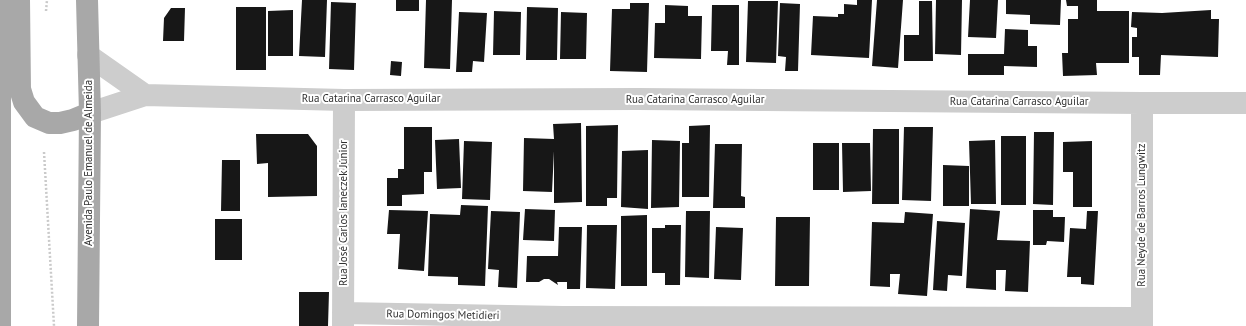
<!DOCTYPE html>
<meta charset="utf-8">
<style>
body{margin:0}
canvas{display:block;background:#fff}
</style>
<canvas width="1246" height="326"></canvas>
<script>
const ctx = document.querySelector('canvas').getContext('2d');
ctx.lineJoin = 'round';
function paint(path, color) {
  ctx.fillStyle = color;
  ctx.fill(path, 'evenodd');
}
function toPath(rows) {
  const path = new Path2D();
  for (const r of rows) {
    path.moveTo(r[0], r[1]);
    for (let i = 2; i < r.length; i += 2) path.lineTo(r[i], r[i + 1]);
  }
  return path;
}
function stroke(path, color, width, dash) {
  ctx.strokeStyle = color;
  ctx.lineWidth = width;
  ctx.lineCap = dash ? 'butt' : 'round';
  ctx.setLineDash(dash || []);
  ctx.stroke(path);
}
function write(font, color, halo, rows, align = 'center') {
  ctx.font = font + ' "PT Sans",sans-serif';
  ctx.lineWidth = 4;
  ctx.setLineDash([]);
  ctx.textBaseline = 'middle';
  ctx.strokeStyle = halo;
  ctx.fillStyle = color;
  for (const [text, x, y, turn = 0] of rows) {
    ctx.save();
    ctx.translate(x, y);
    ctx.rotate((+turn || 0) * Math.PI / 180);
    ctx.textAlign = isNaN(turn) ? turn : align;
    if (halo) ctx.strokeText(text, 0, 0);
    ctx.fillText(text, 0, 0);
    ctx.restore();
  }
}
paint(toPath([
 [302,0,327,0,325,57,299,56],
 [396,0,419,0,419,11,396,11],
 [426,0,452,0,450,69,424,68],
 [857,0,872,0,869,58,811,55,813,16,838,17,838,14,844,14,844,4,857,5],
 [877,0,903,0,898,68,872,66],
 [936,0,962,0,961,55,935,54],
 [970,0,998,0,996,38,968,37],
 [1006,0,1061,0,1060,25,1030,24,1030,15,1006,14],
 [1066,0,1097,0,1097,11,1129,11,1129,63,1096,63,1097,75,1063,76,1062,53,1068,53,1068,19,1078,19,1078,6,1067,6],
 [748,1,778,1,776,63,746,62],
 [919,1,932,1,933,61,904,61,904,35,919,35],
 [331,2,356,3,354,70,329,69],
 [630,3,649,3,647,72,610,71,612,9,630,9],
 [780,3,800,4,798,71,785,71,786,57,778,56],
 [665,5,688,6,688,16,702,16,701,59,654,58,655,23,665,23],
 [712,5,739,5,739,65,727,65,728,51,711,51],
 [236,7,266,7,266,70,236,70],
 [527,7,558,8,557,60,526,60],
 [171,8,185,8,184,41,163,41,164,18],
 [293,10,293,56,268,56,268,11],
 [1211,10,1211,19,1219,19,1218,57,1161,55,1160,75,1139,75,1139,57,1132,57,1132,37,1137,37,1137,28,1131,27,1132,12,1162,13],
 [494,11,521,12,520,55,493,55],
 [459,12,487,13,484,62,473,61,472,72,456,72],
 [561,12,587,13,586,59,560,59],
 [1005,29,1028,30,1028,46,1037,46,1037,67,1004,66,1004,75,968,75,968,54,1004,54],
 [391,61,402,62,401,76,390,75],
 [581,123,582,202,554,203,554,151,552,192,523,191,524,138,554,139,553,124],
 [618,125,617,198,607,198,607,206,586,206,586,126],
 [710,125,709,197,682,197,682,143,689,143,689,126],
 [404,127,432,127,432,172,424,172,424,194,402,195,402,206,387,206,387,178,398,178,398,169,404,169],
 [904,127,933,127,931,201,902,200],
 [873,129,899,129,899,204,872,204],
 [1034,132,1054,132,1053,205,1033,204],
 [256,134,308,134,317,146,317,196,268,197,268,163,257,164],
 [1001,136,1026,136,1026,205,1001,205],
 [459,139,461,188,437,189,435,140],
 [652,140,680,141,679,207,651,208],
 [995,140,996,204,971,204,969,141],
 [464,141,492,142,490,200,462,199],
 [1092,141,1092,207,1073,207,1073,172,1063,172,1063,142],
 [813,143,839,143,839,190,813,190],
 [842,143,870,143,871,191,843,192],
 [715,144,742,144,741,196,745,197,745,208,713,208],
 [648,150,648,209,621,207,622,151],
 [222,160,240,160,240,211,221,211],
 [943,165,969,166,969,206,943,206],
 [461,205,488,206,485,286,458,285,458,277,428,276,430,214,460,215],
 [525,209,555,210,554,241,523,240],
 [970,209,1000,211,997,240,1030,241,1028,292,1005,291,1006,270,996,270,996,290,966,288],
 [389,210,428,211,424,271,398,269,400,234,387,234],
 [1033,210,1053,210,1053,217,1065,217,1064,242,1047,241,1046,245,1033,245],
 [491,211,520,212,517,288,498,287,499,270,488,269],
 [686,211,710,211,709,278,685,277],
 [1087,211,1098,211,1094,285,1081,284,1081,277,1067,277,1070,228,1086,229],
 [905,212,933,214,927,296,898,294,900,274,890,274,890,287,870,286,872,222,904,223],
 [647,215,647,286,621,286,621,216],
 [776,217,810,217,809,286,775,286],
 [215,219,242,219,242,260,215,260],
 [937,221,965,223,962,276,948,275,947,291,933,290],
 [587,225,617,225,615,289,586,288],
 [665,225,681,225,680,285,665,285,665,273,652,273,652,228,665,228],
 [559,227,582,227,580,289,567,289,567,282,557,282,558,285,549,279,544,279,539,282,526,282,527,256,558,256],
 [716,227,743,228,741,280,714,279],
 [299,292,329,292,328,326,299,326]
]), '#171717');
stroke(toPath([
 [46,11,47,0],
 [44,152,54,326]
]), '#cacaca', 2.5, [2, 2]);
stroke(toPath([
 [88,55,145,95,90,113],
 [145,95,344,100,638,99,1142,103,1246,103],
 [1142,103,1142,326],
 [343,313,563,317,1142,318],
 [343,326,344,100]
]), '#cdcdcd', 22);
stroke(toPath([
 [19,0,20,89,24,102,35,117,49,123,60,123,73,120,90,113],
 [87,0,90,113,88,326],
 [0,326,0,0]
]), '#a8a8a8', 22);
write('11px', '#303030', '#fff', [
 ["Rua Catarina Carrasco Aguilar",371,99],
 ["Rua Catarina Carrasco Aguilar",695,100],
 ["Rua Catarina Carrasco Aguilar",1019,102],
 ["Avenida Paulo Emanuel de Almeida",89,163,-90],
 ["Rua José Carlos Ianeczek Júnior",344,213,-90],
 ["Rua Neyde de Barros Lungwitz",1142,215,-90],
 ["Rua Domingos Metidieri",443,315,1]
]);
</script>
